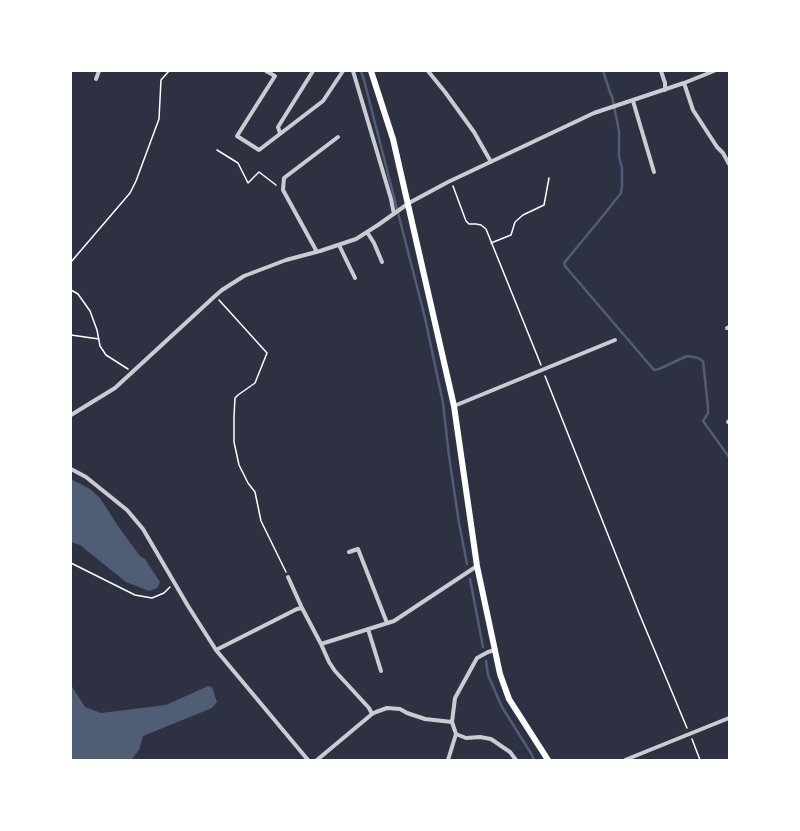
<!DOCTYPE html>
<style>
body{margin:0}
#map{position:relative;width:800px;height:831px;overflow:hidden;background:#2d3142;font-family:"DM Sans",sans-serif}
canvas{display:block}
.frame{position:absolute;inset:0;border:72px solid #fff;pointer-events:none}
</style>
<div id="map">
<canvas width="800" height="831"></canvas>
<div class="frame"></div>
</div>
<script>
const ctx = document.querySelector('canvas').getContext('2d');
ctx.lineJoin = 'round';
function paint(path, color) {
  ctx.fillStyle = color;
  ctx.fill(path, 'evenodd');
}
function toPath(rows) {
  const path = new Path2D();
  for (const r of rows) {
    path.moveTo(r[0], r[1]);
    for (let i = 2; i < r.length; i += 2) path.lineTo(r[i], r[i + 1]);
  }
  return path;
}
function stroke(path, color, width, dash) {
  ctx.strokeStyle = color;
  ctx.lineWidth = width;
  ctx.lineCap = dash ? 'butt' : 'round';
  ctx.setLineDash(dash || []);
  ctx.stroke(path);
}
paint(toPath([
 [71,479,90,489,100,498,120,529,140,556,145,559,160,582,157,588,149,591,126,582,80,545,71,542],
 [71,685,85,707,101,713,166,705,208,686,212,687,217,702,212,708,143,736,139,750,131,760,71,760]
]), '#4f5d75');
stroke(toPath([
 [361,71,364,80,425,318,443,403,449,456,459,523,467,564],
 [603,71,611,95,612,96,619,131,619,157,622,168,622,186,621,193,602,217,564,263,565,266,654,370,659,369,687,356,698,358,703,361,708,407,708,413,703,421,729,457],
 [470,579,483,647],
 [486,661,488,675,502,707,532,755,534,760]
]), '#4f5d75', 2.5);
stroke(toPath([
 [217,150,238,163,248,183,259,172,276,185],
 [453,186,466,221,469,224,476,224,481,225,486,229,541,365],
 [491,243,511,235,515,222,523,215,544,205,549,178],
 [71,262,130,193,136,181,159,119,161,80,169,71],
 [71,290,78,294,90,311,97,330,100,346,106,355,128,369],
 [219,300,267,353,255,383,238,395,235,398,234,417,234,442,239,465,248,483,255,492,261,521,286,572],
 [71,335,99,339],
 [545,376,639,613,687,728],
 [71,563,135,595,152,598,164,593,170,587],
 [692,739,700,760]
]), '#fff', 1.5);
stroke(toPath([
 [266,71,275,76,237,136,259,150,323,101,343,71],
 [353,71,391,199,394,214],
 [428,71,445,92,474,132,491,162],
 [661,71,665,83,665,90],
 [96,79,99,71],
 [684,83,693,110,717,147,723,153,729,164],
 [633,101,654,172],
 [280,133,278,127,313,71],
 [367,232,374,243,382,262],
 [339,245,355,278],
 [317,252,283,190,284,178,338,137],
 [727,328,729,327],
 [454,406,615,340],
 [71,415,115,388,215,296,222,290,244,276,286,260,320,251,356,239,378,225,409,203,448,182,594,113,684,83,714,71],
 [728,422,729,421],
 [71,469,86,477,127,510,143,529,188,606,216,650,308,760],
 [349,552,358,549,387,623],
 [288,577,302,608],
 [368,629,381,671],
 [321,644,394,621,477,566],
 [216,650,297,609,302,608,321,644,329,662,335,671,369,708,372,714],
 [456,734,466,738,480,737,491,739,510,752,516,760],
 [317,760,372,714,376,712,387,708,400,709,407,713,425,719,452,722],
 [448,760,456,734,452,722,455,698,477,658,488,652,495,650],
 [625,760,729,718]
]), '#caccd0', 4);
stroke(toPath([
 [371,71,393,139,454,406,477,566,500,674,509,699,548,760]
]), '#fff', 6);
</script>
